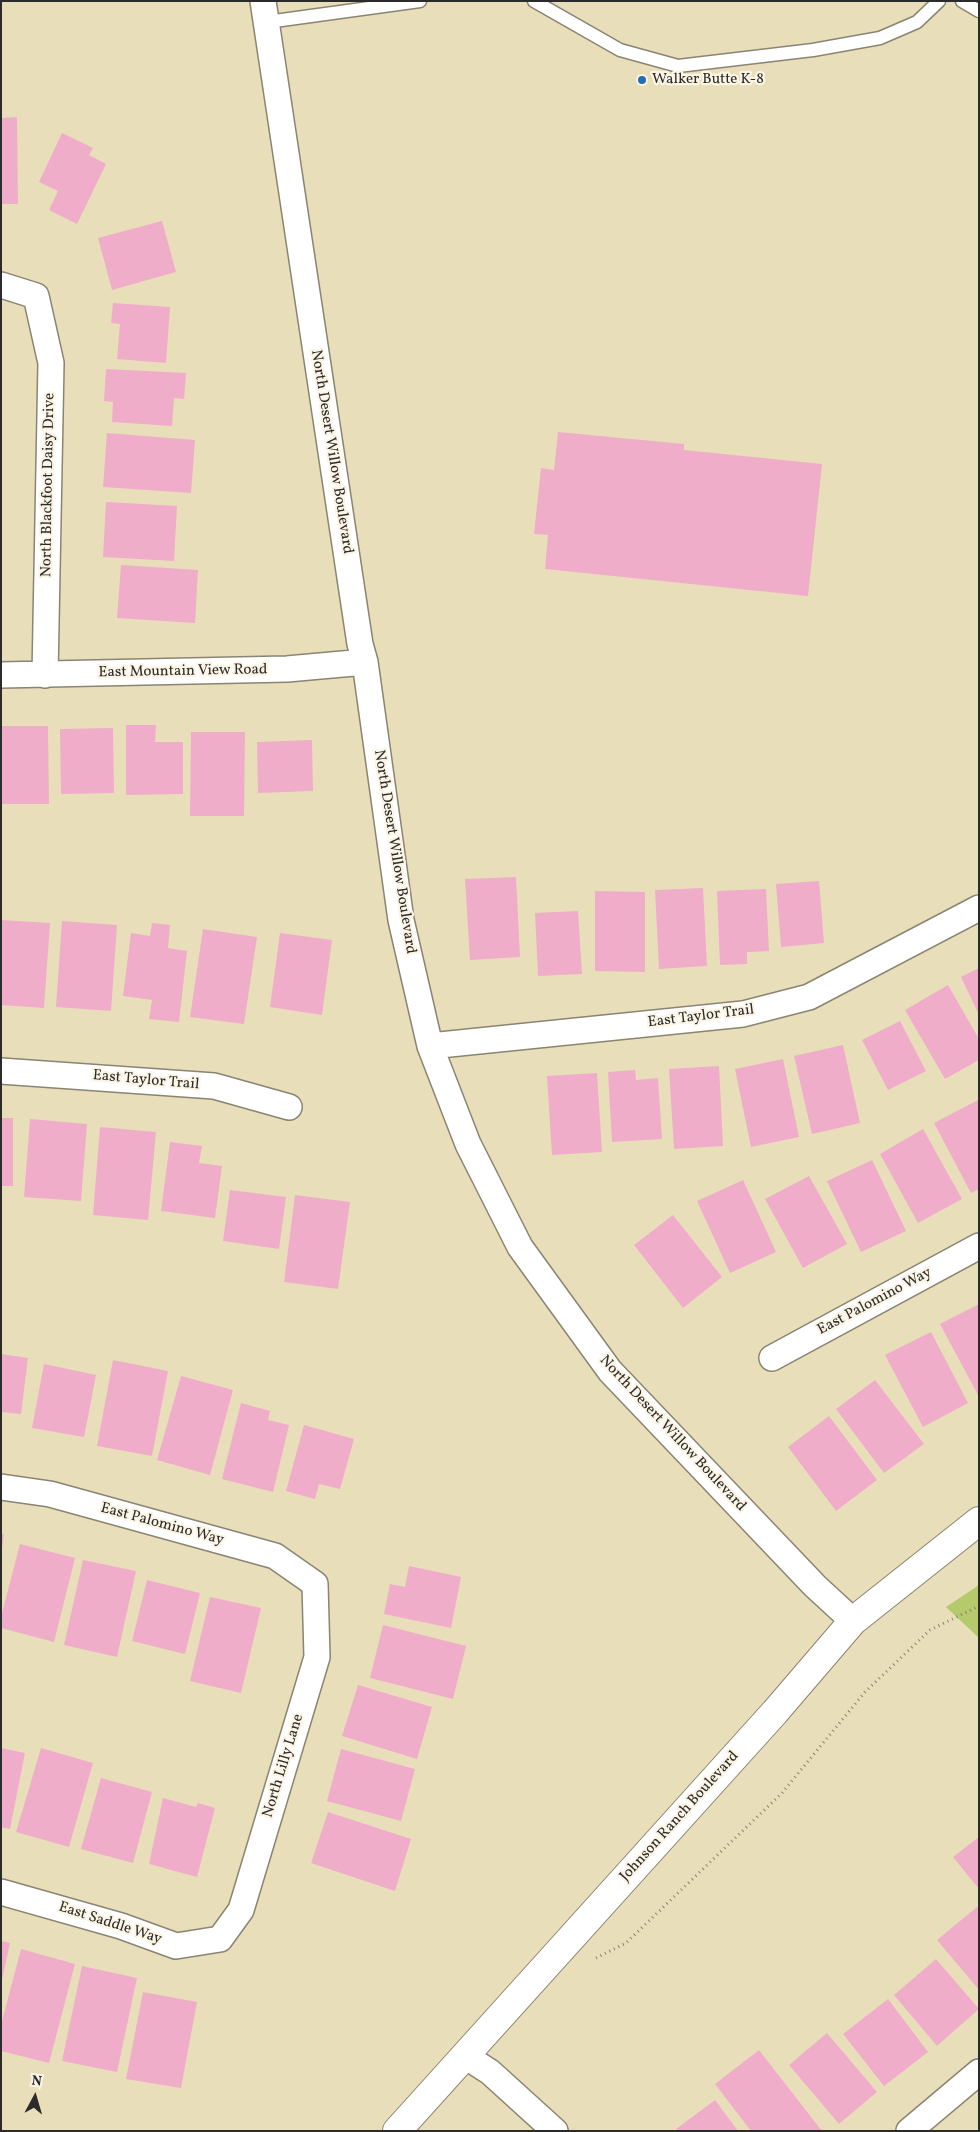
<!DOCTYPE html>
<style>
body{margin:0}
#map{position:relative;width:980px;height:2132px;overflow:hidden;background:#e9deba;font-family:Vollkorn,serif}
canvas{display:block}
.frame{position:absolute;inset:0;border:2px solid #2b2b2b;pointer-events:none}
.north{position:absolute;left:10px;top:2072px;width:50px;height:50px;-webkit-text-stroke:4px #fcf5e5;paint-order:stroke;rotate:6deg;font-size:14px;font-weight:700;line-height:20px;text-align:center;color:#2b2b2b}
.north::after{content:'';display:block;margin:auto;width:18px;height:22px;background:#2b2b2b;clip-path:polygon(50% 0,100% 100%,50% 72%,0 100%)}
</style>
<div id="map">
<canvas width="980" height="2132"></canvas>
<div class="frame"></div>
<div class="north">N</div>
</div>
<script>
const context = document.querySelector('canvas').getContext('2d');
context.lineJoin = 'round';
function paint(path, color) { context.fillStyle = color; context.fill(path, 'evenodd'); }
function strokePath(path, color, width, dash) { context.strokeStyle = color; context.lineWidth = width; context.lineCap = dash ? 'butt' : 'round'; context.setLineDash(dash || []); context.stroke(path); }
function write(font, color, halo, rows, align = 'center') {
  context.font = font + ' Vollkorn,serif'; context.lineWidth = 4.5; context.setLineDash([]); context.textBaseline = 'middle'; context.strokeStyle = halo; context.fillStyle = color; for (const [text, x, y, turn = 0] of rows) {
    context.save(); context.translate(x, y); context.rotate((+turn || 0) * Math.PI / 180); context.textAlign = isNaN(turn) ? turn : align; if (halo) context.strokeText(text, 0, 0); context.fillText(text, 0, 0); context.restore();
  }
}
const green = new Path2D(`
 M979,1585V1638L946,1607Z`);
const building = new Path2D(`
 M17,117L18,204H1V118Z
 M62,133L93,148L89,155L106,164L77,224L49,210L58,191L39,182Z
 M162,221L176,272L112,290L98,238Z
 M113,303L170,307L166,363L117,359L120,324L111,323Z
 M106,369L186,373L184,399L174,398L172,426L112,422L113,402L104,401Z
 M558,432L684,444V450L822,464L808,596L545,569L548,535L534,534L541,468L554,470Z
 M107,433L195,440L191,493L103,487Z
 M106,502L177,506L174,561L103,557Z
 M121,565L198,570L195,623L117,618Z
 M126,725H156L155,742H183V794L126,795Z
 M1,726H48L49,804H1Z
 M113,728L114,793L61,794L60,729Z
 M191,732H245L244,816H190Z
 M312,740L313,791L258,793L257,742Z
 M516,877L520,957L470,960L465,879Z
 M819,881L824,943L781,947L776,884Z
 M703,888L707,966L659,969L655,890Z
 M766,889L769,951L747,952V964L720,965L717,891Z
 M595,891L645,892V972L595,971Z
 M578,911L582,974L538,976L535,913Z
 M1,920L50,923L44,1008L1,1005Z
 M62,921L117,925L111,1011L56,1007Z
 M152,923L170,925L168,948L187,951L179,1022L149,1019L152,1000L123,996L131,933L150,936Z
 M203,929L257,937L244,1024L190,1017Z
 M280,933L332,940L322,1015L270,1007Z
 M979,968V1015L961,977Z
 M948,985L979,1039V1060L945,1079L905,1010Z
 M900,1021L926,1071L888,1090L862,1040Z
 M843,1045L860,1123L812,1134L794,1056Z
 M783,1059L799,1137L751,1147L735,1069Z
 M719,1066L723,1146L674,1149L669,1069Z
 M635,1070L636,1080L658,1078L662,1139L612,1142L608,1072Z
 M597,1073L602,1152L552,1155L547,1076Z
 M978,1100L979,1189L971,1193L934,1123Z
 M1,1118H13V1186H1Z
 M30,1119L87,1124L81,1201L24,1197Z
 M100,1127L156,1132L148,1220L93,1215Z
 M923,1129L962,1199L918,1223L880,1154Z
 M170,1142L202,1146L199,1163L222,1166L215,1218L161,1211Z
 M872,1160L906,1231L861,1252L827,1181Z
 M809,1176L847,1244L803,1268L765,1199Z
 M743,1180L776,1252L730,1273L697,1201Z
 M230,1190L286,1197L279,1249L223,1241Z
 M295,1195L350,1202L338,1289L284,1282Z
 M673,1215L722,1277L683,1308L634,1245Z
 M979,1304V1397L940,1324Z
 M931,1332L968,1403L923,1427L885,1355Z
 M1,1354L28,1358L21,1414L1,1412Z
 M113,1360L168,1371L152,1456L97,1446Z
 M44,1364L96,1375L84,1437L32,1428Z
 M181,1376L233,1390L210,1475L157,1460Z
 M875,1380L924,1444L884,1473L836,1409Z
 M241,1403L270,1411L268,1420L289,1425L273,1492L222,1479Z
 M829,1416L877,1480L836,1511L788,1447Z
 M304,1425L354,1439L340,1489L319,1484L315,1499L286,1491Z
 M1,1534H4L2,1548H1Z
 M20,1544L75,1558L54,1642L1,1628V1617Z
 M83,1560L136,1571L117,1657L64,1645Z
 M409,1566L461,1577L451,1628L384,1614L390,1584L405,1587Z
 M147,1580L200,1593L185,1654L132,1641Z
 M210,1597L261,1608L241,1693L190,1681Z
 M383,1625L466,1646L453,1699L370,1678Z
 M358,1685L432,1707L417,1759L342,1736Z
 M1,1748L25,1753L10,1829L1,1827Z
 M41,1748L93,1763L69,1847L16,1832Z
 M341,1749L415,1769L401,1821L327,1801Z
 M101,1778L152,1792L133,1863L81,1849Z
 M163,1798L196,1807L198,1803L215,1808L197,1877L149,1864Z
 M328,1812L411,1839L395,1891L311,1863Z
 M979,1837V1889L953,1857Z
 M977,1907L979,1909V1990L937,1940Z
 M1,1941L10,1943L2,1980H1Z
 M21,1949L75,1964L49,2063L1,2051V2025Z
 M936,1959L979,2009L937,2046L894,1995Z
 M82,1966L137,1978L117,2072L62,2061Z
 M143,1992L197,2002L181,2088L126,2079Z
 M888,1999L928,2052L884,2086L843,2034Z
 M827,2033L877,2092L839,2124L789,2065Z
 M759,2050L822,2131H751L715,2084Z
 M715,2100L738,2131H677L676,2129Z`);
const path = new Path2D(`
 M596,1958L626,1943L782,1793L865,1692L930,1630L979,1606`);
const lane = new Path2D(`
 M534,1L620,50L678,66L813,50L880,38L917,22L939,1
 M962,1L979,11
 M267,22L420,1`);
const street = new Path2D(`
 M263,1L360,644L365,662L401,920L430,1046L468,1144L520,1247L610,1371L815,1586L853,1621
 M1,285L36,296L51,363L45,675
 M1,675L287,669L365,662
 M430,1046L743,1014L809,997L979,908
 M1,1071L214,1086L289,1107
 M772,1358L979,1246
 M1,1487L50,1494L275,1556L315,1584L317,1657L241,1910L220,1939L176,1946L121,1926L1,1892
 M465,2056L490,2072L555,2131
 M909,2131L979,2072`);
const secondary = new Path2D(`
 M397,2131L775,1712L853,1621L979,1521`);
const markers = [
 [642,80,5,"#1f6fb2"]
];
const poiNames = [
 ["Walker Butte K-8",652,80]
];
const streetNames = [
 ["North Desert Willow Boulevard",331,452,81],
 ["North Blackfoot Daisy Drive",49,485,-89],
 ["East Mountain View Road",183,672,-1],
 ["North Desert Willow Boulevard",394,852,81],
 ["East Taylor Trail",701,1017,-7],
 ["East Taylor Trail",146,1081,5],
 ["East Palomino Way",875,1302,-28],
 ["North Desert Willow Boulevard",672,1434,47],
 ["East Palomino Way",162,1525,15],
 ["North Lilly Lane",284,1766,-73],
 ["Johnson Ranch Boulevard",680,1817,-48],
 ["East Saddle Way",110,1924,18]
];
paint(green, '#b5c96d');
paint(building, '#efadca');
strokePath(lane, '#8a8472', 15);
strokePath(street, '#8a8472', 28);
strokePath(secondary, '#8a8472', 30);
strokePath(path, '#8a8472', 3, [1, 4]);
strokePath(lane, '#fff', 12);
strokePath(street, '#fff', 25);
strokePath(secondary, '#fff', 28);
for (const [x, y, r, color] of markers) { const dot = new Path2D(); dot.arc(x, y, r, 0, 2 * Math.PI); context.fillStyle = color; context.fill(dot); strokePath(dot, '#fcf5e5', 2); }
write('15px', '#2b2b2b', '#fcf5e5', poiNames, 'left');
write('15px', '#2b2b2b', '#fcf5e5', streetNames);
</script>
